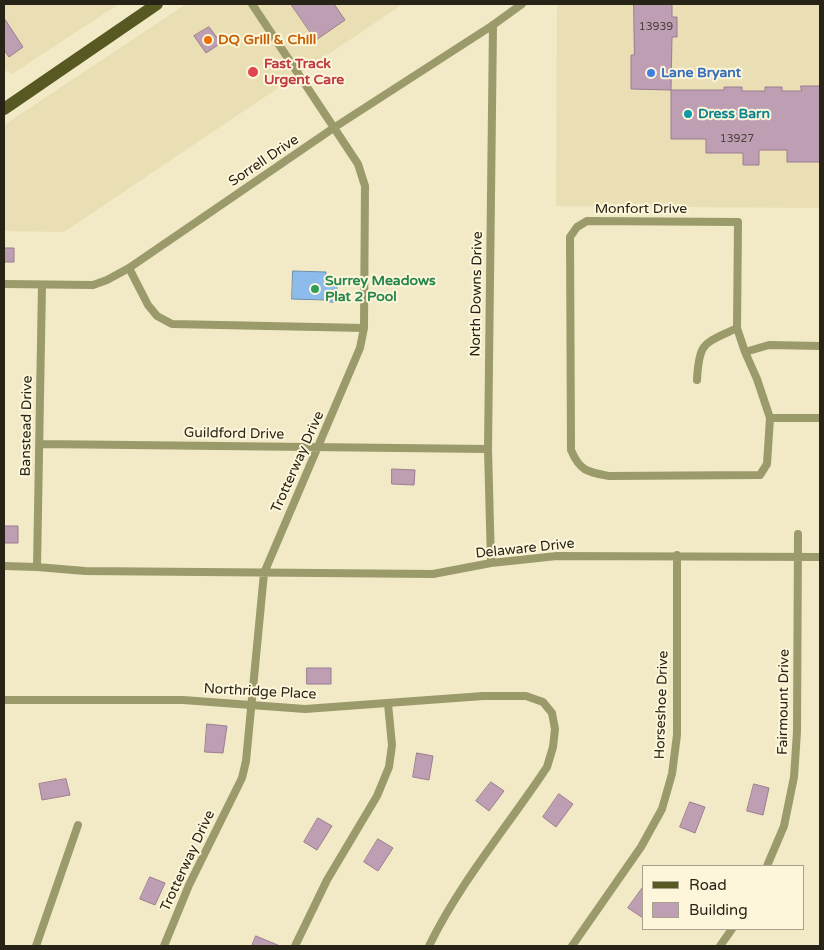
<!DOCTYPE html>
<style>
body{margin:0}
#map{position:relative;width:824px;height:950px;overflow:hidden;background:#f2e9c6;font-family:"Varela Round",sans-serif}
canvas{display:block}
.frame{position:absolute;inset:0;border:5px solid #272316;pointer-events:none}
.legend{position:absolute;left:642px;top:865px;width:162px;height:65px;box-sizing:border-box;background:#fdf6da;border:1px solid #a7a28c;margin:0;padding:6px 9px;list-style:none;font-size:15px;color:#272316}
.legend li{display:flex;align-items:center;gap:10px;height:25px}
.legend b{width:25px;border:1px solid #a7a28c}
</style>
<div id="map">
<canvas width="824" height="950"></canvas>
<div class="frame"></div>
<ul class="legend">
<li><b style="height:6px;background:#585822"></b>Road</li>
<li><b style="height:14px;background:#be9eb2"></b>Building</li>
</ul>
</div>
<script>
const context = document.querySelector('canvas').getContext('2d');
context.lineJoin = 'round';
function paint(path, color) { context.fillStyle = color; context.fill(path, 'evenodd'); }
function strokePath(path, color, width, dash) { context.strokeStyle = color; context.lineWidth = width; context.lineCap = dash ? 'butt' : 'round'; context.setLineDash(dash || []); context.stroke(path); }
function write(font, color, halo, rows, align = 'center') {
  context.font = font + ' "Varela Round",sans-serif'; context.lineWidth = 4; context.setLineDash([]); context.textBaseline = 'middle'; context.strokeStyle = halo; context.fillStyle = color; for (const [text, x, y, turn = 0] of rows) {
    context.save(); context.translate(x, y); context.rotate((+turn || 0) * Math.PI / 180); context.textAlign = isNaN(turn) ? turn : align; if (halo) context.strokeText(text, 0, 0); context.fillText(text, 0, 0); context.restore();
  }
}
const built = new Path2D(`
 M4,4H119L12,74L4,70Z
 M186,4H403L64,232L4,231V125Z
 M557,4H820V208L556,206Z`);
const water = new Path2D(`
 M293,271L326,272L325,279H337V302H327L326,300L292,299Z`);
const building = new Path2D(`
 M291,4H334L345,20L316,40Z
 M634,4H672V17H677V37H672L671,90L631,89V55H634Z
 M4,18L23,47L9,57L4,50Z
 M209,27L221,43L206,53L194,36Z
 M801,86H820V162H787V150H759V165H743V153H706V139H671V90H724V87H742V91H765V87H782V91H801Z
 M4,248H14V262H4Z
 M392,469L415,470L414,485L392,484Z
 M4,526H18V543H4Z
 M307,668H331V684H307Z
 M207,724L227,726L223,753L205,752Z
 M417,753L433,756L429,780L413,777Z
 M66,779L70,795L42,800L39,784Z
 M491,782L504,791L489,811L476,801Z
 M754,784L769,788L763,815L747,811Z
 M559,794L573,804L556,827L543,817Z
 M690,802L705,807L695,833L680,827Z
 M318,818L332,826L317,850L304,842Z
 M378,839L393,848L378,871L364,862Z
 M150,877L165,883L155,905L140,899Z
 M643,887V918L628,908Z
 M256,936L280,946H252Z`);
const minor = new Path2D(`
 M129,268L148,305L157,316L172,324L364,328
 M4,284L93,285L107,280L129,268L335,127L493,25L522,4
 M737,328L745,352L769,345L820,346
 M697,380C699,341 704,344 737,328L738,222L587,221L577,227L570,237L571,450C580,471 587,472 609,476L760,475L767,464L770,418L757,379L745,352
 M770,418H820
 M40,444L488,449
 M491,563L488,449L493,25
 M4,566L37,567L85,571L433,574L491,563L557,556L820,557
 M37,567L42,285
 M4,700H183L305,709L483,696H526L543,702L552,713L555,729L553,747L547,767C508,826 460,882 429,946
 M767,866L784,826L794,777L797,732L798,534
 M36,946L78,825
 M164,946L189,885L242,778L246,761L264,573L360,348L364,328L365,186L358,164L252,4
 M295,946L327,880L377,796L389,767L392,745L388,704
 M572,946L641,847L662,809L672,774L677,735V555
 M720,946L732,929`);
const primary = new Path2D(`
 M4,109L157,4`);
const markers = [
 [208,40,5,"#e8710a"],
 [253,72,6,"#e0444e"],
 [651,73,5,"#3f7fe0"],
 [688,114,5,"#0f9aa8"],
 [315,289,5,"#2e9e5b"]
];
const numberNames = [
 ["13939",656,27],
 ["13927",737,139]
];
const foodNames = [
 ["DQ Grill & Chill",218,40]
];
const healthNames = [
 ["Fast Track",264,64],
 ["Urgent Care",264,80]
];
const shopNames = [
 ["Lane Bryant",661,73]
];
const cultureNames = [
 ["Dress Barn",698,114]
];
const streetNames = [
 ["Sorrell Drive",264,161,-34],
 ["Monfort Drive",641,209],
 ["North Downs Drive",477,294,-89],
 ["Banstead Drive",27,426,-89],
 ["Guildford Drive",234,434,1],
 ["Trotterway Drive",298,462,-66],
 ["Delaware Drive",525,549,-6],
 ["Northridge Place",260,692,3],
 ["Fairmount Drive",784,702,-89],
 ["Horseshoe Drive",662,705,-88],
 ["Trotterway Drive",188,861,-65]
];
const leisureNames = [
 ["Surrey Meadows",325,281],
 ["Plat 2 Pool",325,297]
];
paint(built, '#eadfb4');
paint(water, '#8dbcec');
strokePath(water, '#6e8eac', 1);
paint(building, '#be9eb2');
strokePath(building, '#9b7d90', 1);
strokePath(minor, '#9a9a6b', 8);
strokePath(primary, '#585822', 12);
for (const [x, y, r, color] of markers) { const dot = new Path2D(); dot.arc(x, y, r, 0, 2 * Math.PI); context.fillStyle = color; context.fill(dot); strokePath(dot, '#fdf6da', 2); }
write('11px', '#4d423d', null, numberNames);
write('bold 14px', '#c56008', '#fdf6da', foodNames, 'left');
write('bold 14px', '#be3a42', '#fdf6da', healthNames, 'left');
write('bold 14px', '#366cbe', '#fdf6da', shopNames, 'left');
write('bold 14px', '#0d838f', '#fdf6da', cultureNames, 'left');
write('14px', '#272316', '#fdf6da', streetNames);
write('bold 14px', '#27864d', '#fdf6da', leisureNames, 'left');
</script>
